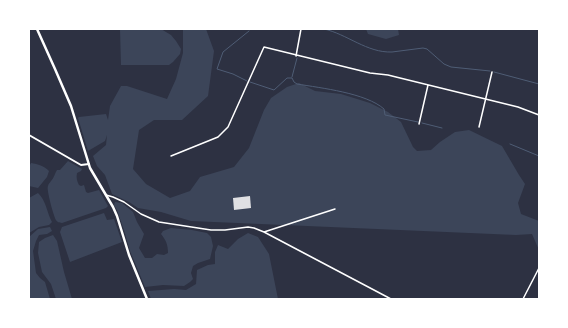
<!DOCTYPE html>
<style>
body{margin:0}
#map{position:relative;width:568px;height:328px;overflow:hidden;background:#2d3142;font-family:Karla,sans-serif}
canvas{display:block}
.frame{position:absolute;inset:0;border:30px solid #fff;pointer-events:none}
</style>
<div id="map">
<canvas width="568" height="328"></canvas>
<div class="frame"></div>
</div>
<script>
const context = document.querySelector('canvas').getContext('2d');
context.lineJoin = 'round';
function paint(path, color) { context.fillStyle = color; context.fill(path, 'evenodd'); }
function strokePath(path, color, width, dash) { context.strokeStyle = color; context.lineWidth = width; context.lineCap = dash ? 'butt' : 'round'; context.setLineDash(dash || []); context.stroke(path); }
const green = new Path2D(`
 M120,29H161L171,35L176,41L181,49L180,54L173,62L169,65H121Z
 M183,29H206L214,51L208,96L182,120H154L139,130L133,169L146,184L170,198L190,191L200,177L234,167L249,148L264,110L271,98L287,87L299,83L315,91L341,94L370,103L388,112L401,122L413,147L417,151L431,150L440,142L455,132L469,130L502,146L519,175L525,184L518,203L521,214L539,221V250L532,234L516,235L191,221L161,212L138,208L129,202L112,194L105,175L97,166L93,156L106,145L107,135L105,141L88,151L78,118L79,117L106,114L108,120L110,106L121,86H127L167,99L176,79L183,53Z
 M366,29H398L399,35L386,39L368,34Z
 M68,161L82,169L81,171L77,173C76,178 77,181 79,185L81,186L84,185L86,192L88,193L99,190L108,206L106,208L62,223C59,222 58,223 56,220C54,217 46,189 48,186C48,184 50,183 51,181C54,178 55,173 57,170H60Z
 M31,163C38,164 44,166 49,171L47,177L38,188L29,186V167Z
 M38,193C46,200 47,213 52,222L49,225L39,227L29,233V198Z
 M115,202L122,203L133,212L137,222L144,234L139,248L145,258H152L157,254L164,255L168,253C168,245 166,240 161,234L163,231L171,228L192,230L207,233L211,237L213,246L210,259L198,263L193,266L191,273L193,279L190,282L184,286L163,285L145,287L130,251L124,230L117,210L114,205Z
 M104,213L107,220L114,219L122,242L70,262L60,232L62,227Z
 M50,227L52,231L47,234L39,235L36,241L33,251L36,273L40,278L45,282L50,299H29V237L38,229Z
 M248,233L258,237L269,254L278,299H151L148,291L174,289L186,290L196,284L197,270L208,265L215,264V252L218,245L228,249L238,239Z
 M53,235L57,241L64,272L72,299H56L51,284L42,272L38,253L39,242L45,238Z`);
const stream = new Path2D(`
 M324,29C347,34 367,53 392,52L423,48L427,49L444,64L451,67L490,71
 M494,72L539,84
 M292,77L297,58
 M247,81L233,74L217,69L223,52L249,31
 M250,82L274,90L287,78H292L294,82L297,84C321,88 366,93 384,109L385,115L418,122
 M422,123L442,128
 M510,144L539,156`);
const building = new Path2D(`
 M250,196L251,208L234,210L233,198Z`);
const minor = new Path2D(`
 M296,56L301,29
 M419,124L428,85
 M479,127L492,72
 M171,156L218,137L228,127L264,47L370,73L388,75L396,77L518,107L539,115
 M106,195L113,197L124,202L141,214L159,222L211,230H225L248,227L254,228L264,232L391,299
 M264,232L335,209
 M523,299L539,268`);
const tertiary = new Path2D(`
 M29,135L81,165L89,164`);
const primary = new Path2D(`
 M37,29L55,69L71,106L90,168L113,207L117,216L129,255L147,299`);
paint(green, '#3c4559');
strokePath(stream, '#4f5d75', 1);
paint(building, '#e0e0e3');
strokePath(minor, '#fff', 1.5);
strokePath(tertiary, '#fff', 2);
strokePath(primary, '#fff', 2.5);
</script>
